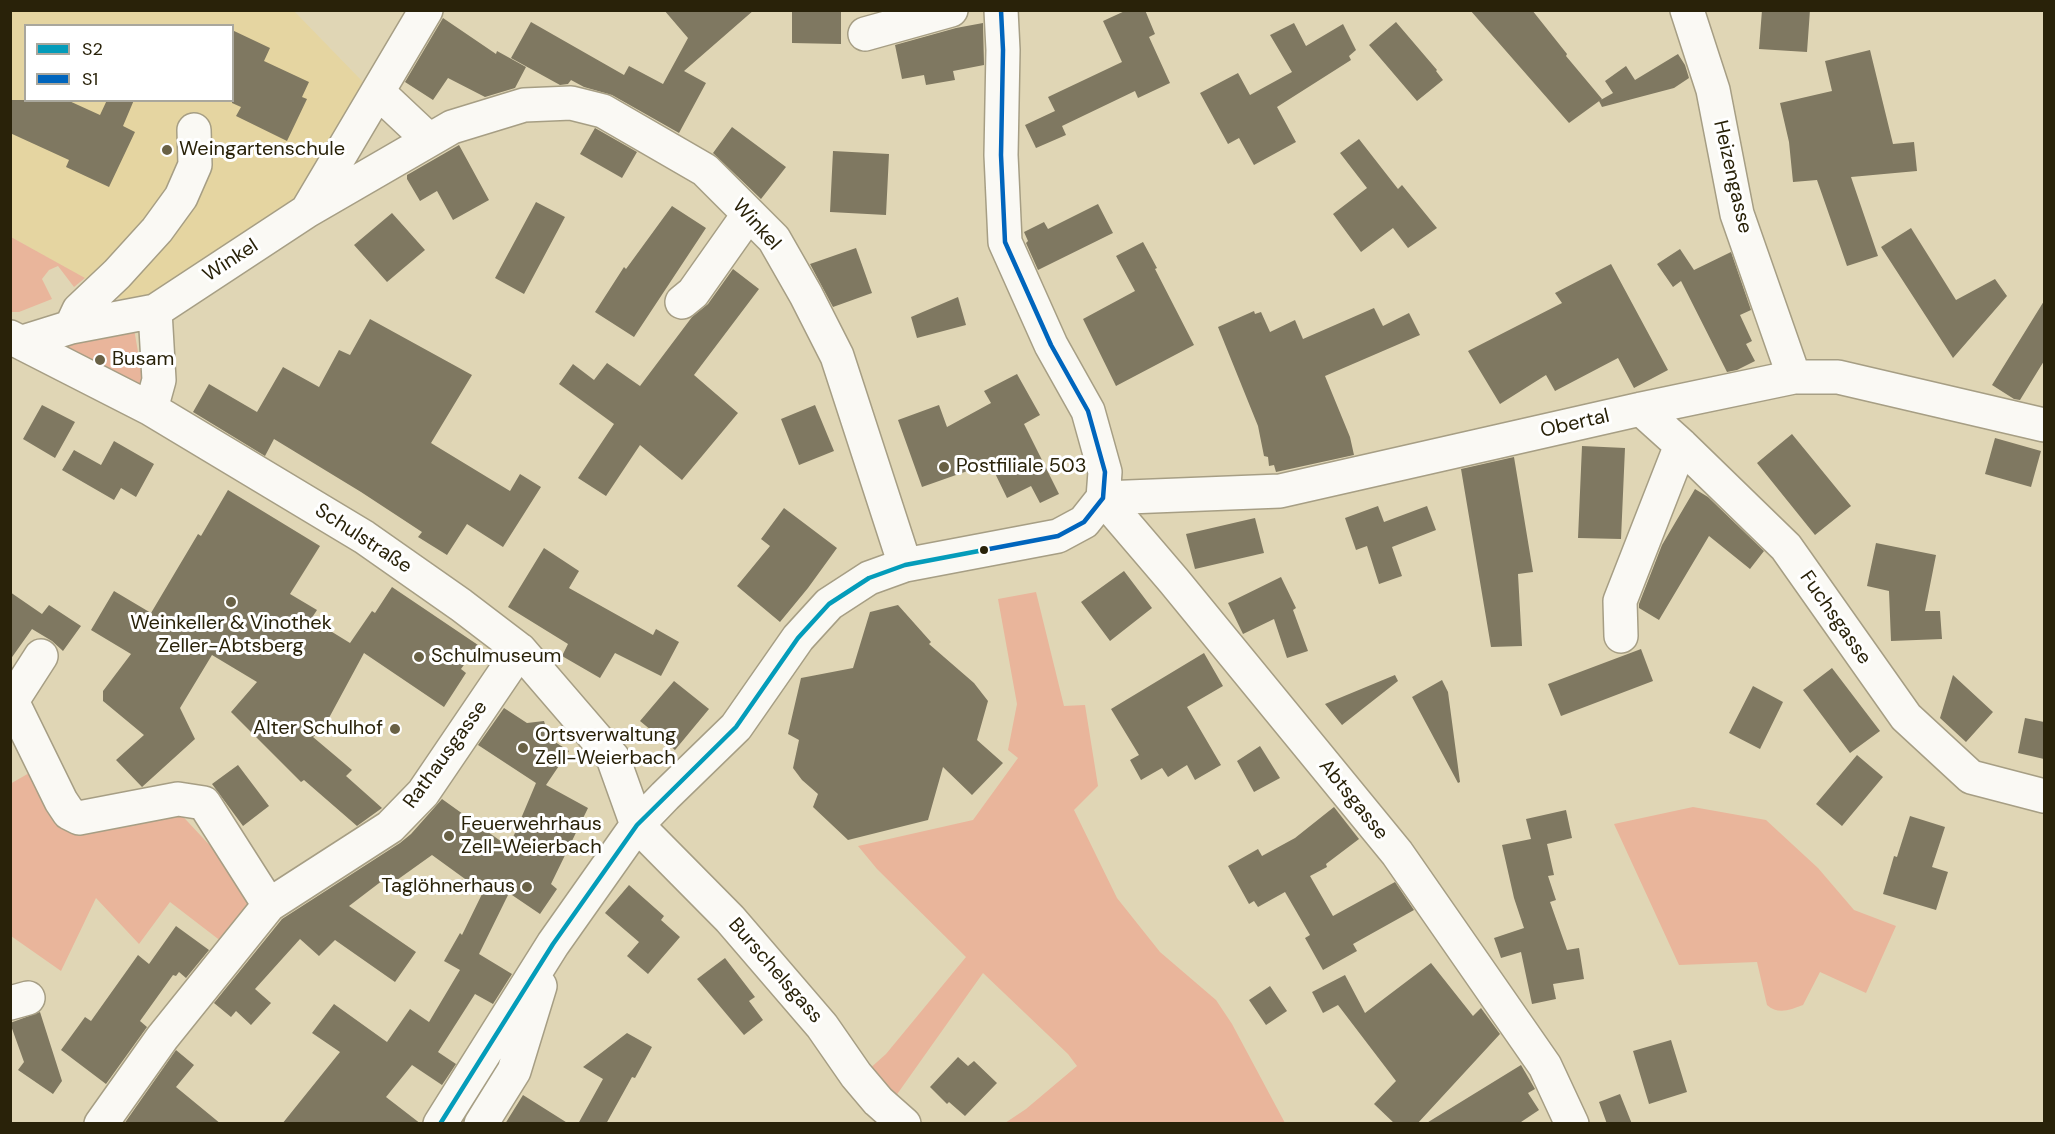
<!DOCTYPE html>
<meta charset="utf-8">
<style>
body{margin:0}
#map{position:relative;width:2055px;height:1134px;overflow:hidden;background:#e0d6b5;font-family:"DM Sans",sans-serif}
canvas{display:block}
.frame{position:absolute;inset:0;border:12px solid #292209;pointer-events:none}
.legend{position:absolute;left:24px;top:24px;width:210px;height:78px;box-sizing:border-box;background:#fff;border:2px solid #a9a79d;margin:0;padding:8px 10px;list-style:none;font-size:18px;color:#292209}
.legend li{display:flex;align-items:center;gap:12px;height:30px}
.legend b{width:30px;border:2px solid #a9a79d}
</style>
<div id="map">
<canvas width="2055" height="1134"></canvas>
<div class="frame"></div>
<ul class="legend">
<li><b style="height:8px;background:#049cba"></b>S2</li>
<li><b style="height:8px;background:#0065bd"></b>S1</li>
</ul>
</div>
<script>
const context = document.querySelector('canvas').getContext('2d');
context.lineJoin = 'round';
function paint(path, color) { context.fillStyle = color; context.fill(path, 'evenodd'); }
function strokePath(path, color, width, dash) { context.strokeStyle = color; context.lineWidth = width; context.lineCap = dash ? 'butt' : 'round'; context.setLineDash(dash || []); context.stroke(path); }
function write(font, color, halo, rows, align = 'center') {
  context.font = font + ' "DM Sans",sans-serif'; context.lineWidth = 6; context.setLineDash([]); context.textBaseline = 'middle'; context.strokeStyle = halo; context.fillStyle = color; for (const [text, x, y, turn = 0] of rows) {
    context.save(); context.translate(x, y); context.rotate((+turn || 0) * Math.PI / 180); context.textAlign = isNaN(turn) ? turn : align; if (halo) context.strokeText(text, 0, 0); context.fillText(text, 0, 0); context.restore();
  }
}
const built = new Path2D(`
 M11,11H294L363,82L293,200L148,303L123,300L11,237ZM26,26H232V100H26Z`);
const green = new Path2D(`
 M11,237L85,278L74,287L58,266L49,270L42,279L52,299L19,312H11Z
 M133,323L143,381L142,394L65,348L73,341Z
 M1036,592L1064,706L1085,705L1098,786L1074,810L1117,898L1160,952L1216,1000L1232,1024L1285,1123H1005L1026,1109L1077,1066L1068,1054L983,973L893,1100L867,1071L886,1054L966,957L877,869L858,846L973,820L1018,758L1008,750L1017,704L998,599Z
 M31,772L53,821L64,830L175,808L243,881L251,905L226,945L170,902L139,944L96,898L61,971L11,936L10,784Z
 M1693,807L1766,820L1818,868L1854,910L1896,926L1866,993L1820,972L1803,1005C1790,1010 1778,1015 1767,1005L1757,962L1679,965L1614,824Z`);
const building = new Path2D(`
 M664,10H754L684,71L706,83L679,133L612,95L584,87L571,80L568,84L560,85L511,58L531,22L624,75L629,66L663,84L688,38Z
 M792,10H841V44L792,43Z
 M1127,10H1145L1155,34L1149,37L1170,83L1138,98L1135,91L1062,126L1066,135L1036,148L1025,125L1055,111L1048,97L1122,62L1103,21Z
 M1470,10H1532L1567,54L1566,56L1602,99L1569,123Z
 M1762,10H1810L1807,52L1759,49Z
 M443,18L496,54L497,51L526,67L515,88L485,97L448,78L433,100L405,82Z
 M1396,22L1437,70L1436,71L1443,80L1417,101L1369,45Z
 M983,23L984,65L953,71L955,80L926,85L924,75L902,79L895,45L956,28Z
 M1294,23L1306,46L1343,24L1356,50L1349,56L1351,60L1277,107L1296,142L1254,165L1239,138L1228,144L1200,93L1238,73L1250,95L1292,72L1270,35Z
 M232,30L270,48L264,61L309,82L302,97L307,99L287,141L236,116L241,107L232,103Z
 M1870,50L1893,144L1914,142L1917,171L1851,177L1878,256L1847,266L1817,180L1793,182L1789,142L1780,103L1832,91L1825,61Z
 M1678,54L1685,65L1689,78L1674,88L1602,107L1599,101L1613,93L1605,81L1626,66L1635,80Z
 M10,100H67L100,115L107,100H134L123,126L135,132L109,187L66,167L69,160L10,133Z
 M732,127L786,167L761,199L713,153Z
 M595,128L637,152L622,178L580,154Z
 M1359,139L1398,189L1402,185L1437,228L1408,248L1393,228L1361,252L1333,214L1367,188L1340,153Z
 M459,145L489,200L453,220L437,191L420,201L407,179V175Z
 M833,151L889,154L886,215L830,212Z
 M536,202L565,217L524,294L495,278Z
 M1098,204L1113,233L1038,270L1026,243L1028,241L1024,232L1044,222L1048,229Z
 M672,206L706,228L634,337L595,312L624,267L626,269Z
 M392,213L425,250L387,282L354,245Z
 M1911,228L1956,300L1995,279L2007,296L1953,358L1881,247Z
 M1143,242L1157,268L1155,269L1194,345L1116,386L1083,319L1135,291L1116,256Z
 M856,248L872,293L833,307L810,264Z
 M1680,249L1694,270L1731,252L1751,310L1740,315L1752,341L1746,344L1755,361L1737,370L1727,372L1681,281L1673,287L1657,264Z
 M1611,264L1668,370L1634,388L1618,358L1555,391L1546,375L1500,404L1468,351L1562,303L1555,293Z
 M733,269L759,289L694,375L738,413L682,480L640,445L606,496L578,478L614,424L559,384L573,364L594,380L607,363L640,386L692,317L708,304Z
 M958,297L966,325L917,338L911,317Z
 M2044,301V361L2020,400L2014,399L1992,385Z
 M1374,308L1383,326L1409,313L1420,335L1325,376L1350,437L1354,455L1276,472L1274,465L1269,466L1268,457L1264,456L1258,426L1218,327L1254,311L1255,314L1261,312L1270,332L1295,320L1303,339Z
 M370,319L472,375L431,443L510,491L520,474L541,487L503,547L467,524L447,555L418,537L422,532L361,492L274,439L265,456L193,412L209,384L257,412L283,367L319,387L339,350L350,355Z
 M1017,374L1040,415L1024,424L1059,494L1040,503L1031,486L1007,498L990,463L922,487L898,420L939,405L947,427L991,403L984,391Z
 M42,405L75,422L55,458L23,439Z
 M815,405L834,451L799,465L781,419Z
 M1792,434L1851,506L1815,535L1757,463Z
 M1995,438L2041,451L2031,487L1985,474Z
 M114,441L154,464L136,497L121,488L114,500L62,470L74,450L101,465Z
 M1582,446L1625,448L1621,539L1578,538Z
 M1514,457L1533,572L1518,574L1522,646L1491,647L1461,469Z
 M1695,489L1708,497L1764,551L1750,569L1709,536L1659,620L1639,608V604L1662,545Z
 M228,490L320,546L290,594L317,610L311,619L350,643L372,611L375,613L392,587L478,645L461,669L466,673L444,707L364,653L323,729L313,737L352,770L346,776L382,808L357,826L304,780L301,782L231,712L257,682L212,655L180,708L195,739L142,787L116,760L144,735L103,701V691L131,654L91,630L114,591L151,613L198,534L201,536Z
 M1378,506L1384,522L1427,506L1436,530L1392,547L1402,576L1379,584L1367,546L1356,550L1345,518Z
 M784,508L837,548L808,588L780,622L737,586L770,546L761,539Z
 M1255,518L1264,553L1195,569L1186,534Z
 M1876,543L1936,555L1925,611H1940L1942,639L1891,641L1889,591L1867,586Z
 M544,548L579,571L569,588L653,635L656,629L679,642L661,676L615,653L600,678L562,656L568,644L508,607Z
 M1124,571L1152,608L1110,641L1081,602Z
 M1281,577L1296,608L1293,610L1308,651L1287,658L1274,619L1243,634L1228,603Z
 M10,592L42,614L49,605L81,626L63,651L52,641L32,629L10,660Z
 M898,605L931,642L929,644L974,683L988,701L977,740L1003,763L972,795L943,767L928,820L848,840L813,807L818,794L802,780L793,768L799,740L788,734L801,678L853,668L870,612Z
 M1641,649L1653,681L1561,716L1548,684Z
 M1204,653L1223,686L1187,707L1221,765L1195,780L1187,765L1168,777L1162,768L1141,780L1130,760L1139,755L1111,709Z
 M1832,668L1880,731L1850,753L1803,690Z
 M1395,675L1398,681L1342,725L1325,704Z
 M1953,675L1993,712L1966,742L1940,718Z
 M1442,680L1448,692L1460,782L1458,783L1412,697Z
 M674,681L709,709L675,750L640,721Z
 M1753,686L1783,702L1760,749L1729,733Z
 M504,708L527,723L544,721L549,738L569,751L546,785L588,808L551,884L557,889L540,914L509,893L479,954L512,974L493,1004L475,994L438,1052L456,1064L442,1085L412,1065L386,1097L421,1124H282L340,1052L312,1033L334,1004L387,1042L410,1009L429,1022L460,970L444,961L460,933L462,935L483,892L432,855L397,880L391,874L349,906L416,952L395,982L335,940L319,956L300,939L255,989L271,1003L251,1025L236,1011L231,1017L214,1003L282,919L400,843L411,834L442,799L509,847L536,783L478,745Z
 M2025,718L2044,722V759L2018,753Z
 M1260,746L1280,778L1254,792L1237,761Z
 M1857,755L1883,777L1842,826L1816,804Z
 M238,765L269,806L243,826L212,784Z
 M1334,807L1359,839L1326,864L1327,867L1310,876L1333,916L1395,882L1414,910L1353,944L1357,951L1323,970L1305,938L1310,935L1285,892L1258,907L1254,901L1249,904L1228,866L1258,849L1262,856L1295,838Z
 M1566,810L1572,838L1547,844L1554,875L1548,876L1556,900L1550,902L1567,950L1579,948L1584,979L1553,984L1556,999L1532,1004L1521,952L1501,958L1494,938L1524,928L1514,898L1502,845L1531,839L1526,819Z
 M1910,816L1945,827L1932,867L1948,872L1936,910L1883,894L1894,856L1897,857Z
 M629,885L664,916L661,920L680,937L648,974L627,956L639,942L605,913Z
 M176,926L209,950L186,978L179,972L176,976L173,975L140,1021L147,1027L106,1084L61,1050L85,1017L91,1021L138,955L149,964Z
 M725,958L755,997L749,1001L763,1020L744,1035L697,979Z
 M1431,963L1473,1016L1481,1008L1500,1034L1417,1124H1395L1374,1104L1396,1081L1338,1005L1323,1013L1312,992L1345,975L1365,1013Z
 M1270,986L1287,1011L1266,1025L1249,1000Z
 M40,1012L62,1081L53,1094L18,1070L24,1062L10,1023Z
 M627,1033L652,1047L635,1078L632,1077L606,1124H578L603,1079L583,1067Z
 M1671,1040L1687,1092L1649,1104L1633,1051Z
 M176,1050L194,1065L176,1087L221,1124H124Z
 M958,1057L968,1066L974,1061L997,1083L965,1116L949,1102L947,1104L930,1087Z
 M1521,1065L1535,1089L1528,1093L1539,1110L1518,1124H1425Z
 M1620,1094L1632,1124H1607L1599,1102Z
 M523,1095L569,1124H505Z`);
const minor = new Path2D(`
 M1687,10L1713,90L1737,214L1794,377
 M865,34L951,10
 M378,92L428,139
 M307,211L452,127L524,105L571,103L603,111L705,170L774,239L806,295L837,356L905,565
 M682,302L693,293L748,215
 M71,327L79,310L117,274L157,230L181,197L195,165L194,130
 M10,337L151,409L364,537L461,605L520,650L613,758L637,825L730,919L822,1026L856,1075L878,1101L904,1124
 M23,342L71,327L155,311L307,211L426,10
 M151,409L159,380L155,311
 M1641,409L1681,445L1786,547L1906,717L1971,777L2044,796
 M1103,498L1280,491L1641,409L1794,377H1838L2044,425
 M1103,498L1174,581L1397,853L1545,1066L1572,1124
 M1621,636L1620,601L1681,445
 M41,656L12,701L61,801L69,813L79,818L178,799L204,803L269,905
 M10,1003L28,998
 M101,1124L162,1038L269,905L390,827L423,793L520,650
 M440,1124L553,944L637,825L665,796L736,727L798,638L829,604L869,578L905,565L1058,536L1084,522L1103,498L1105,472L1088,411L1051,345L1005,242L1001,155L1003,50L1001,10
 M481,1124L514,1071L540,986`);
const bus1 = new Path2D(`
 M440,1124L553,944L637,825L736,727L798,638L829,604L869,578L905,565L984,550`);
const bus2 = new Path2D(`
 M984,550L1058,536L1084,522L1103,498L1105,472L1088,411L1051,345L1005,242L1001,155L1003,50L1001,10`);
const markers = [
 [167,150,6,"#696145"],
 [100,360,6,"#696145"],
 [944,467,6,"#696145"],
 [984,550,5,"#292209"],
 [231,602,6,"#696145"],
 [419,657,6,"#696145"],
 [395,729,6,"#696145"],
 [523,748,6,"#696145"],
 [449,836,6,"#696145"],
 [527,887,6,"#696145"]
];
const poiNames = [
 ["Weingartenschule",179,150],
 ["Busam",112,360],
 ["Postfiliale 503",956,467],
 ["Weinkeller & Vinothek",231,624,"center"],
 ["Zeller-Abtsberg",231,647,"center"],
 ["Schulmuseum",431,657],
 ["Alter Schulhof",383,729,"right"],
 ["Ortsverwaltung",535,736],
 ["Zell-Weierbach",535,759],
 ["Feuerwehrhaus",461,825],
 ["Zell-Weierbach",461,848],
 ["Taglöhnerhaus",515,887,"right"]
];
const streetNames = [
 ["Heizengasse",1732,177,77],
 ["Winkel",756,225,48],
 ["Winkel",231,261,-33],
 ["Obertal",1575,424,-13],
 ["Schulstraße",363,539,33],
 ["Fuchsgasse",1835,618,55],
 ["Rathausgasse",446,755,-54],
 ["Abtsgasse",1353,800,51],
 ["Burschelsgass",775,971,49]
];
paint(built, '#e5d5a1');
paint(green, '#e9b59b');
paint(building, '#7f7861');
strokePath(minor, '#a69e84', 36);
strokePath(minor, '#faf9f4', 33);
strokePath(bus1, '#049cba', 4.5);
strokePath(bus2, '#0065bd', 4.5);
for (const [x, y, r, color] of markers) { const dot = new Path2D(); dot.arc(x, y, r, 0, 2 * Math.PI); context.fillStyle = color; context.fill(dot); strokePath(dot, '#fff', 2); }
write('20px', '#292209', '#fff', poiNames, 'left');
write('20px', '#292209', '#fff', streetNames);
</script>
